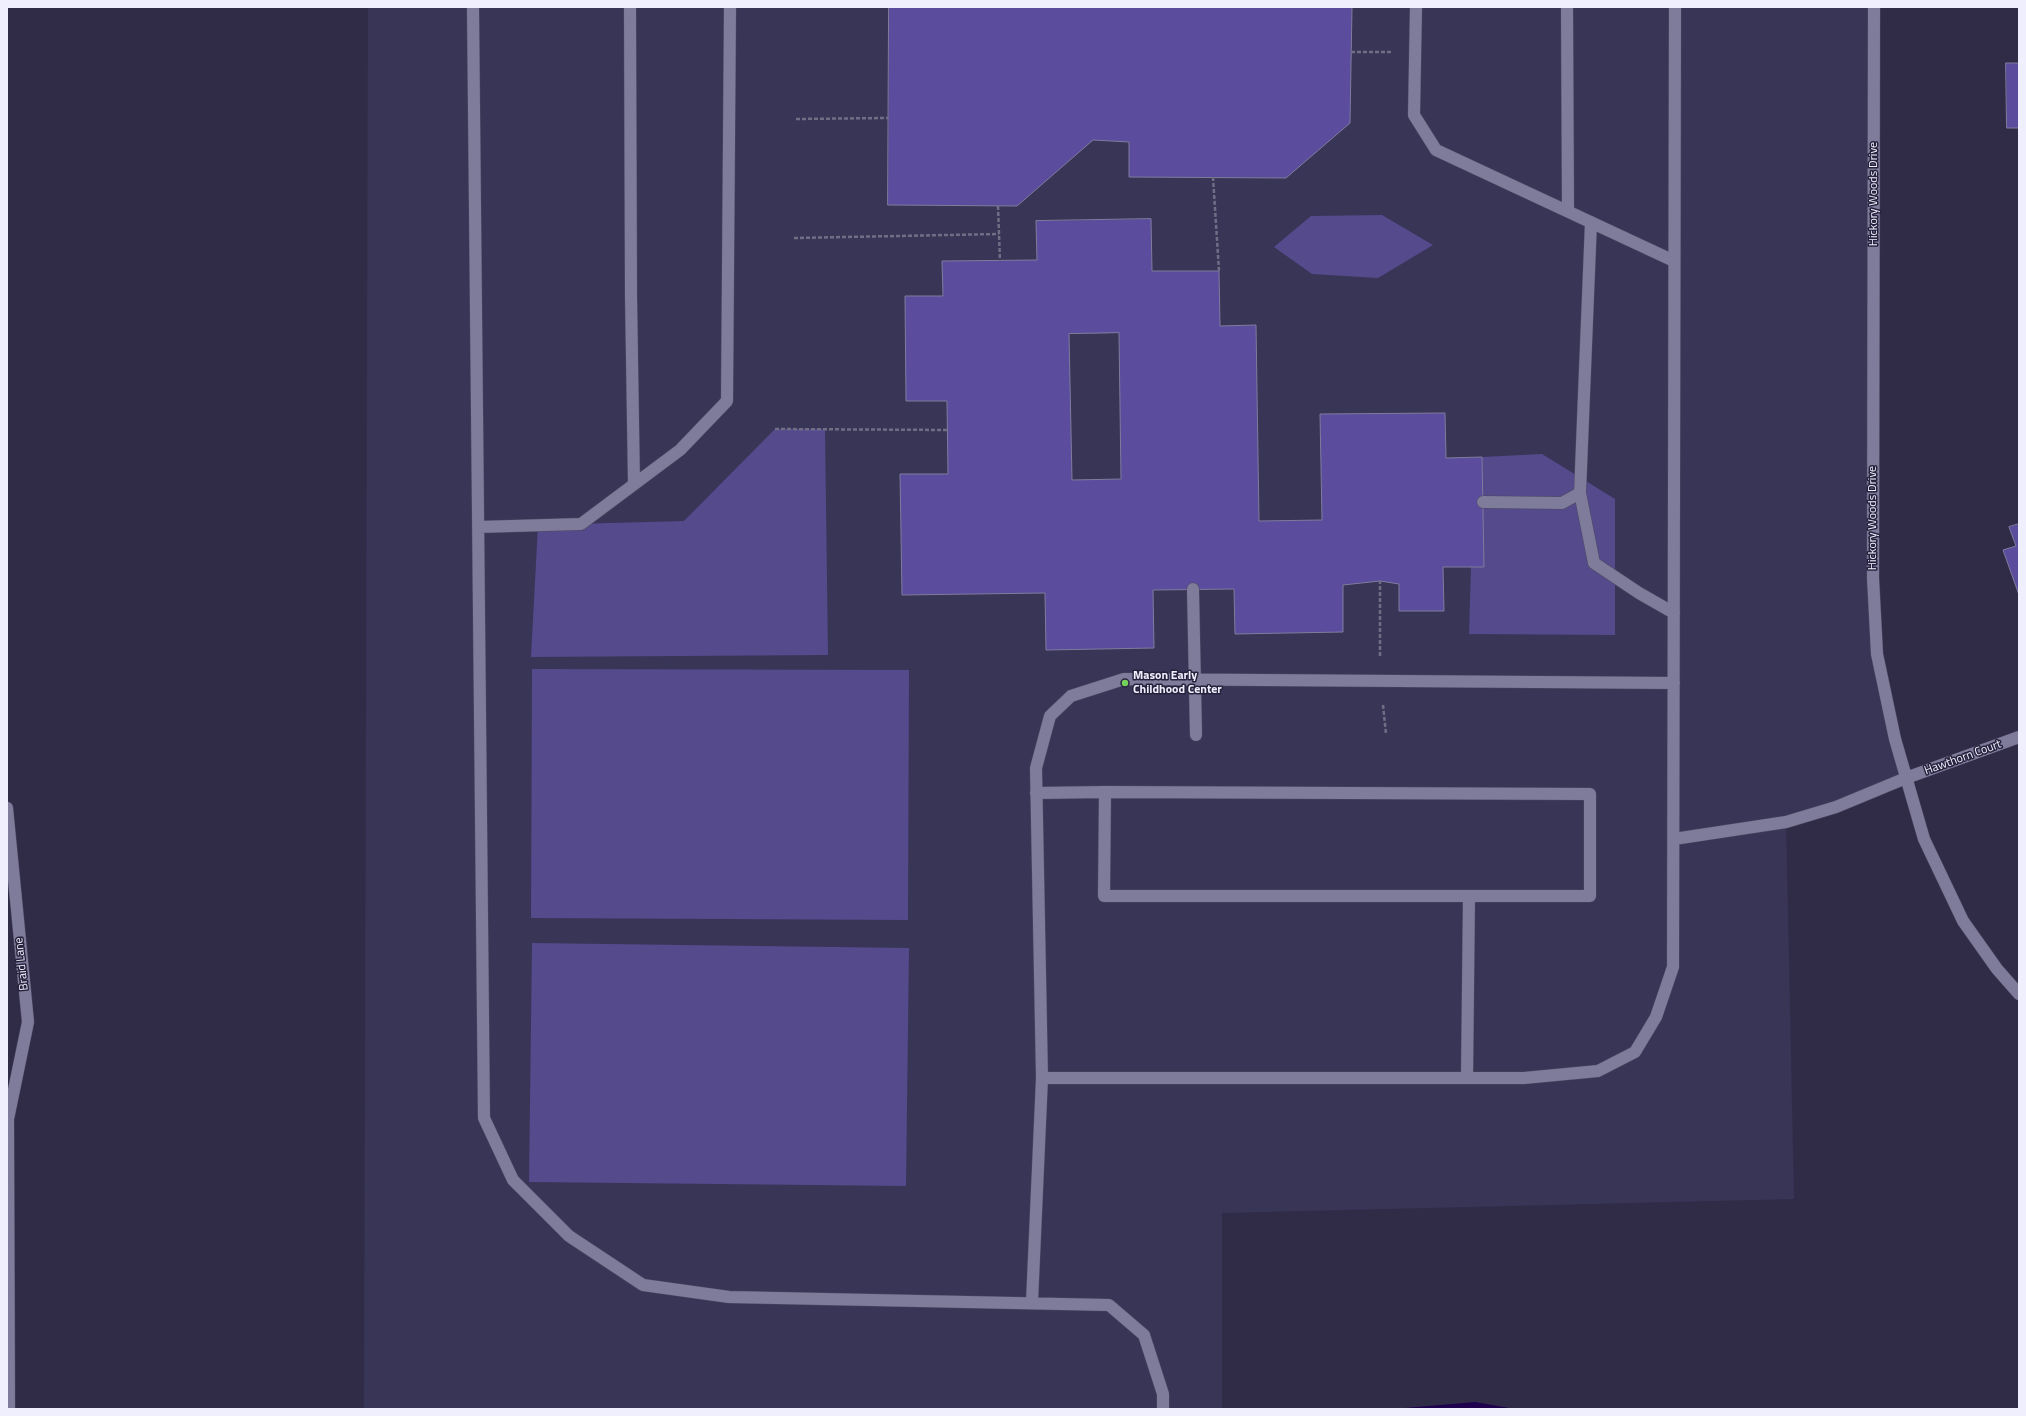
<!DOCTYPE html>
<style>
body{margin:0}
#map{position:relative;width:2026px;height:1416px;overflow:hidden;background:#302c48;font-family:"Titillium Web",sans-serif}
canvas{display:block}
.frame{position:absolute;inset:0;border:8px solid #f0effd;pointer-events:none}
</style>
<div id="map">
<canvas width="2026" height="1416"></canvas>
<div class="frame"></div>
</div>
<script>
const context = document.querySelector('canvas').getContext('2d');
context.lineJoin = 'round';
function paint(path, color) { context.fillStyle = color; context.fill(path, 'evenodd'); }
function strokePath(path, color, width, dash) { context.strokeStyle = color; context.lineWidth = width; context.lineCap = dash ? 'butt' : 'round'; context.setLineDash(dash || []); context.stroke(path); }
function write(font, color, halo, rows, align = 'center') {
  context.font = font + ' "Titillium Web",sans-serif'; context.lineWidth = 3; context.setLineDash([]); context.textBaseline = 'middle'; context.strokeStyle = halo; context.fillStyle = color; for (const [text, x, y, turn = 0] of rows) {
    context.save(); context.translate(x, y); context.rotate((+turn || 0) * Math.PI / 180); context.textAlign = isNaN(turn) ? turn : align; if (halo) context.strokeText(text, 0, 0); context.fillText(text, 0, 0); context.restore();
  }
}
const built = new Path2D(`
 M368,7H1874L1877,654L1906,778L1786,822L1794,1199L1222,1213V1409H364Z`);
const green = new Path2D(`
 M1382,215L1433,245L1378,278L1312,274L1274,247L1311,216Z
 M775,429H825L828,655L531,657L538,525L684,521Z
 M1542,454L1615,499V635L1469,634L1471,567H1483L1482,457Z
 M532,669L909,670L908,920L531,918Z
 M532,943L909,948L906,1186L529,1182Z`);
const water = new Path2D(`
 M1475,1402L1515,1409H1393Z`);
const building = new Path2D(`
 M889,7H1352L1350,123L1286,178L1129,177V142L1093,140L1017,206L888,205Z
 M2006,63H2019V128H2007Z
 M1151,219L1152,271H1219L1220,326L1256,325L1259,521L1322,520L1320,414L1445,413L1446,458L1482,457L1484,567H1443L1444,611H1399V584L1380,581L1343,585V632L1235,634L1234,589L1153,590L1154,648L1046,650L1045,593L902,595L900,474H948L947,401H906L905,296H943L942,261L1037,260L1036,221ZM1119,333L1121,479L1072,480L1069,334Z
 M2019,524V595L2003,550L2016,546L2009,527Z`);
const path = new Path2D(`
 M1351,52H1392
 M796,119L888,118
 M1213,177L1219,271
 M998,206L1000,261
 M794,238L999,234
 M775,429L948,430
 M1380,656V581
 M1383,705L1386,734`);
const minor = new Path2D(`
 M473,7L484,1118L513,1180L569,1236L643,1285L729,1297L1109,1305L1144,1335L1163,1394V1409
 M630,7L631,295L634,484
 M1416,7L1414,115L1436,150L1674,261
 M1567,7L1568,211
 M1874,7L1873,578L1877,654L1895,739L1924,839L1963,921L1997,969L2019,994
 M1591,222L1580,493L1594,563L1639,593L1674,613
 M1483,502L1562,503L1580,493
 M478,527L581,524L680,450L727,401L730,7
 M1193,589L1196,735
 M1036,793L1105,792L1590,794V896H1104L1105,792
 M7,808L28,1022L8,1119L9,1409
 M1674,839L1786,822L1836,807L1906,778L2019,737
 M1042,1078H1524L1598,1071L1635,1052L1656,1017L1673,967L1675,7
 M1467,1078L1469,896
 M1032,1302L1042,1078L1036,768L1050,716L1071,696L1124,679L1674,683`);
const markers = [
 [1125,683,4,"#75d25b"]
];
const streetNames = [
 ["Hickory Woods Drive",1874,194,-90],
 ["Hickory Woods Drive",1873,518,-90],
 ["Hawthorn Court",1963,758,-20],
 ["Braid Lane",22,964,-96]
];
const poiNames = [
 ["Mason Early",1133,676],
 ["Childhood Center",1133,690]
];
paint(built, '#393557');
paint(green, '#554a8c');
paint(water, '#1e004f');
paint(building, '#5b4c9e');
strokePath(building, '#7f7c9c', 1);
strokePath(minor, '#4c495f', 13);
strokePath(path, '#706d85', 2.5, [4, 2]);
strokePath(minor, '#7e7b9b', 12);
for (const [x, y, r, color] of markers) { const dot = new Path2D(); dot.arc(x, y, r, 0, 2 * Math.PI); context.fillStyle = color; context.fill(dot); strokePath(dot, '#26223d', 1.5); }
write('12px', '#f0effd', '#26223d', streetNames);
write('bold 12px', '#f0effd', '#26223d', poiNames, 'left');
</script>
